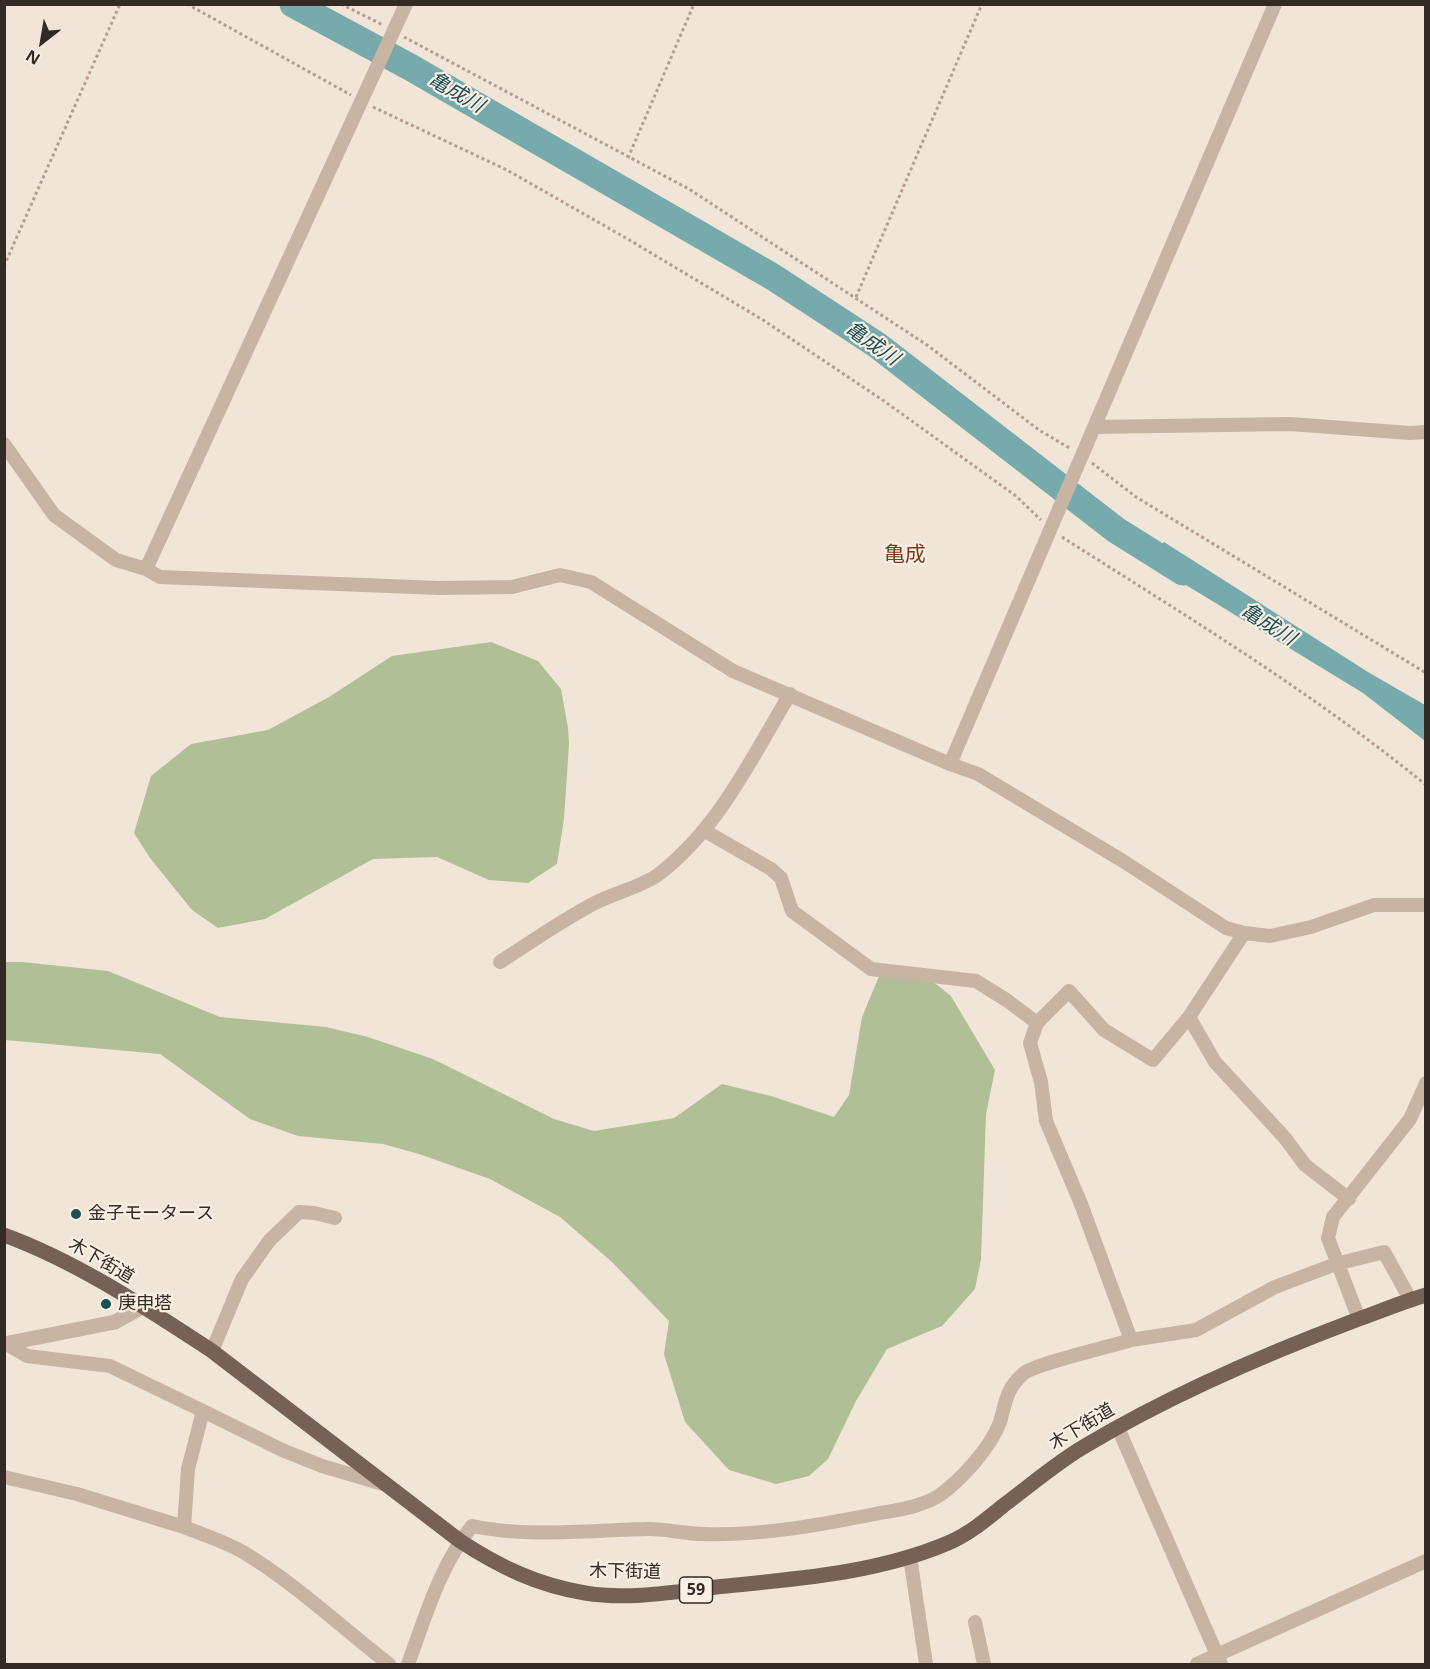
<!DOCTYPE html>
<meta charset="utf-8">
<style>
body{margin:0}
#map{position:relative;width:1430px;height:1669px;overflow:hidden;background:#f0e5d7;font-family:"Open Sans",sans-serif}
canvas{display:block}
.frame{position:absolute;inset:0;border:6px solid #332a25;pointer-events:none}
.north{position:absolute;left:12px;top:12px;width:60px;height:60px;-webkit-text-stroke:4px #f9efe3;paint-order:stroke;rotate:211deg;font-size:16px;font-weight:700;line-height:24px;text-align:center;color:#332a25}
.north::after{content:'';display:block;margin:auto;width:21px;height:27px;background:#332a25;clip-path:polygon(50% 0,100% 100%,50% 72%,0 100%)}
</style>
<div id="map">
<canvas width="1430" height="1669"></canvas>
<div class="frame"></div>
<div class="north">N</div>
</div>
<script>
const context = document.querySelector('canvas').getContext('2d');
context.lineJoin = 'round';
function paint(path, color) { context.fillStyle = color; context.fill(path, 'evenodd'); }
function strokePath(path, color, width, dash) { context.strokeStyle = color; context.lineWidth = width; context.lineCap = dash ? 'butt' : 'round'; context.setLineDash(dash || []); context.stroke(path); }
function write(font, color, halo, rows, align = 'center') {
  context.font = font + ' "Open Sans","Noto Sans JP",sans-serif'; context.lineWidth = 4.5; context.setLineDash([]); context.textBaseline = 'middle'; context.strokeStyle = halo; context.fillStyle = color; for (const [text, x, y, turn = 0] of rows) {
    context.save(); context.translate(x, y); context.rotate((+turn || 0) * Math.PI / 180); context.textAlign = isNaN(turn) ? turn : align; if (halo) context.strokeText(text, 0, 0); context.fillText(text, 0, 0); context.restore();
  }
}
const green = new Path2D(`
 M491,642L538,661L561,689L568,728L569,744L564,819L557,864L528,883L489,880L437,857L373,859L265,919L218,928L192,910L150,858L134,833L151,776L191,744L268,730L329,697L392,656Z
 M4,962H22L108,971L220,1017L326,1027L368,1037L433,1059L554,1119L594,1131L674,1118L722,1084L771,1096L834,1117L849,1095L862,1017L882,969L927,977L951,996L995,1070L986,1114L981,1259L975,1289L942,1326L887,1349L856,1401L828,1459L809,1476L776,1484L729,1470L685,1422L664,1354L669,1321L612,1262L560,1217L490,1179L419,1154L383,1144L298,1136L250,1119L160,1054L5,1040Z`);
const water = new Path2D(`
 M1164,542L1368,672L1425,705V741L1363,693L1145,560Z`);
const river = new Path2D(`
 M293,4L410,67L773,277L877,345L1116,530L1183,572`);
const path = new Path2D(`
 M187,4L351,95
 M341,4L383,25
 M404,37L689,189L927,345L1039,430L1071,449
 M373,107L507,170L626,238L763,320L884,401L1016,496L1041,520
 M628,158L694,4
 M4,266L120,4
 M856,297L982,4
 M1092,463L1136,497L1426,673
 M1062,537C1186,616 1312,692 1426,785`);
const minor = new Path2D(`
 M1095,427L1290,424L1410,433L1426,432
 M4,444L54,515L116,560L146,569L160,577L439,588L512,587L560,575L591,582L733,671L950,764L978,774L1123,861L1226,928L1244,933L1270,936L1311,927L1374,905H1426
 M146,569L406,4
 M950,764L1275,4
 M705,831L771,869L781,878L792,911L871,969L976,981L1008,1001L1037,1023
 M500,962C531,942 561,921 593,904C613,893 642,887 659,874C719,828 752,757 790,694
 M1189,1017L1215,1062L1285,1138L1305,1165L1349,1199
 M1359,1319L1328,1238L1333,1217L1410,1119L1426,1083
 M1131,1340L1196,1330L1275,1287L1336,1264L1384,1252L1410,1299
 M6,1344L27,1356L110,1366L203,1411
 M212,1351L242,1279L269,1241L299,1212L314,1213L335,1218
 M1118,1428L1221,1664
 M4,1477L77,1494L184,1527L188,1469L203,1411L282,1450L322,1466L383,1484
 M184,1527C204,1535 226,1542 243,1552C296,1584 341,1627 389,1664
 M910,1557L926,1664
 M975,1622L984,1664
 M408,1664C425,1618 440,1565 472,1526C530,1538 590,1530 649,1529C667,1529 685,1534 703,1534C761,1536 819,1525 875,1514C896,1510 922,1507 940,1495C962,1479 991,1447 1000,1422C1006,1402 1006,1389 1023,1374C1033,1364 1113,1346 1131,1340L1081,1204L1046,1121L1041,1082L1030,1043L1037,1023L1069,991L1104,1030L1153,1060L1189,1017L1244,933
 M1197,1664L1426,1561`);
const tertiary = new Path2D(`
 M4,1344L115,1322L142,1307`);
const primary = new Path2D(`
 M4,1235C78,1262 146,1308 212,1351L460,1541C500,1567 537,1585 585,1593C628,1600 674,1592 716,1587C794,1579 875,1574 948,1543C969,1534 987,1519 1004,1505C1031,1485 1056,1463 1085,1446C1170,1395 1263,1355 1356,1320C1379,1312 1402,1302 1426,1295`);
const markers = [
 [76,1214,6,"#1b5054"],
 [106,1304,6,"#1b5054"]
];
const shields = [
 [696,1590,33]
];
const shieldNames = [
 ["59",696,1590]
];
const poiNames = [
 ["金子モータース",88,1214],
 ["庚申塔",118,1304]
];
const streetNames = [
 ["木下街道",101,1261,30],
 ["木下街道",1082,1427,-31],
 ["木下街道",625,1572,1]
];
const waterNames = [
 ["亀成川",456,93,30],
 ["亀成川",872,344,35],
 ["亀成川",1268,625,32]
];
const quarterNames = [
 ["亀成",905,555]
];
paint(green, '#b1bf97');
paint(water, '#76aaad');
strokePath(river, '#76aaad', 27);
strokePath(path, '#b49e8e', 3, [3, 3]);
strokePath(minor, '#c8b4a3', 14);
strokePath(tertiary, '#c8b4a3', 15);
strokePath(primary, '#756156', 15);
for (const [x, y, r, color] of markers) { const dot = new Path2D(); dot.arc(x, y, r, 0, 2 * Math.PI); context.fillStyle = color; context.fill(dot); strokePath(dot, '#f9efe3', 2); }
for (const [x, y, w] of shields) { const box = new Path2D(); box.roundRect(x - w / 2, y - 13, w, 26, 4.5); context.fillStyle = '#f9efe3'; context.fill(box); strokePath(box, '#332a25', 1.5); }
write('bold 16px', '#332a25', null, shieldNames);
write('18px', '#332a25', '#f9efe3', poiNames, 'left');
write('18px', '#332a25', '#f9efe3', streetNames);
write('italic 20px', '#1b5054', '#f9efe3', waterNames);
write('21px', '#82371f', '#f9efe3', quarterNames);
</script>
